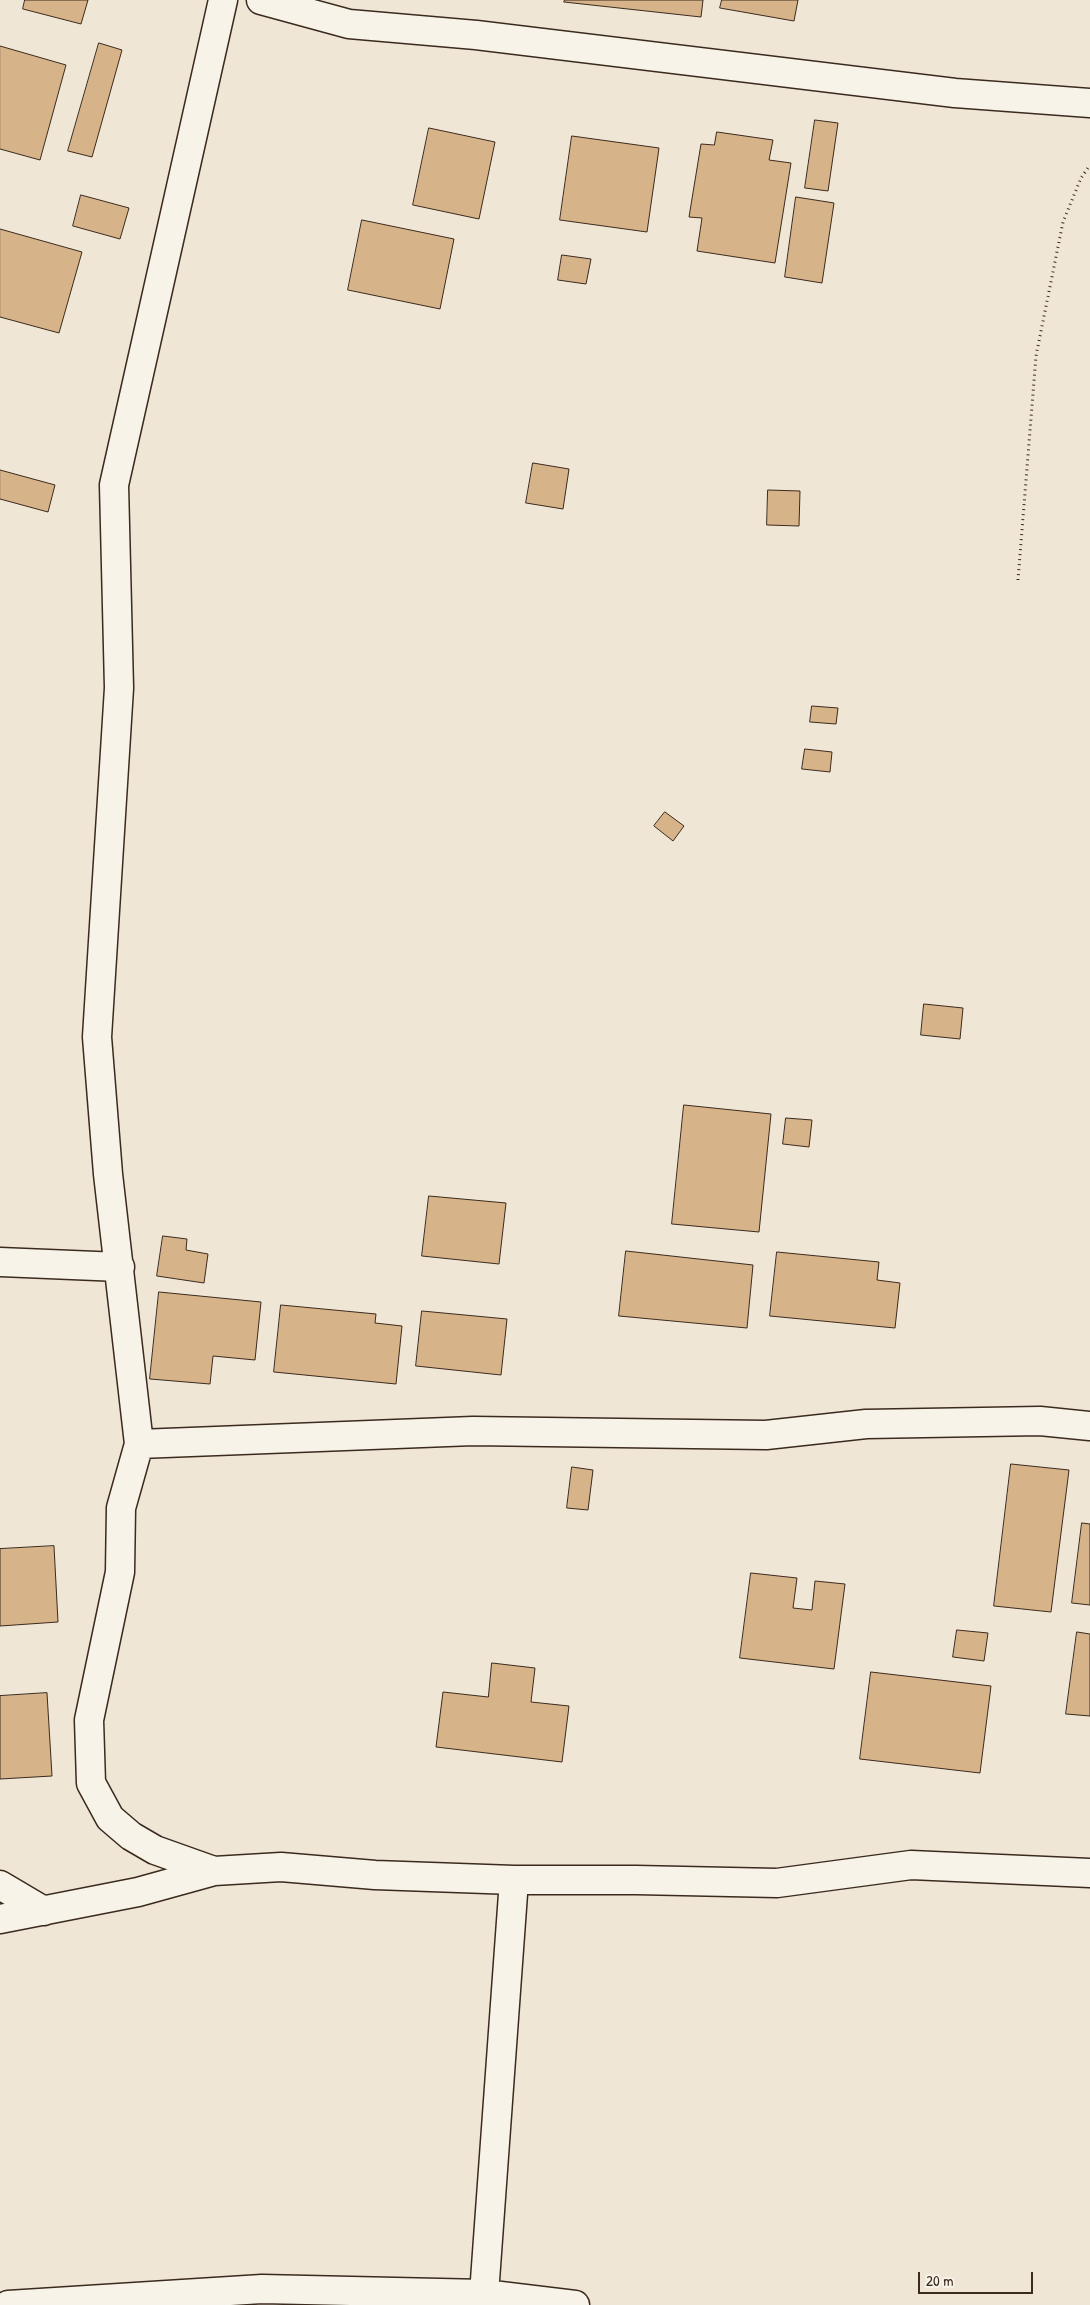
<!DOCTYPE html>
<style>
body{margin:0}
#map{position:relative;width:1090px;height:2305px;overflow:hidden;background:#f0e6d5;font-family:"Patrick Hand",sans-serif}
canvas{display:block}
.scale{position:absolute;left:918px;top:2272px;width:115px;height:22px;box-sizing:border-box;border:2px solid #3b2a1e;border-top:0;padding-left:6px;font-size:15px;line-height:18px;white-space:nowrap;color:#3b2a1e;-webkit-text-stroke:4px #f7f3e8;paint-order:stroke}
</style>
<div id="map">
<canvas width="1090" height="2305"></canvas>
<div class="scale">20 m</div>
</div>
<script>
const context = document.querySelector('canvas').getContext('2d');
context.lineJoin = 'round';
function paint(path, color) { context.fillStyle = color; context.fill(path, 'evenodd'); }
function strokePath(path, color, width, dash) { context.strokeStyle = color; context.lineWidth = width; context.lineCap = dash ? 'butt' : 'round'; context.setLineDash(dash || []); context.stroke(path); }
const building = new Path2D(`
 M25,0H88L81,24L23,9Z
 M565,0H703L701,17L564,2Z
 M722,0H798L794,21L720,8Z
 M99,43L122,50L92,157L68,151Z
 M0,46L66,65L40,160L0,149Z
 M815,120L838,123L828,191L805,188Z
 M429,128L495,142L479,219L413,205Z
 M717,132L773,140L769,160L791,163L775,263L697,251L702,218L689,217L701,144L714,145Z
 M572,136L659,148L647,232L560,220Z
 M81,195L129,208L120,239L73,226Z
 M796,197L834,203L822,283L785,277Z
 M362,220L454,239L440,309L348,290Z
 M0,229L82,252L59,333L0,317Z
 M562,255L591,259L586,284L558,280Z
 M533,463L569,469L563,509L526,503Z
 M0,470L55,485L48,512L0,499Z
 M768,490L800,491L799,526L767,525Z
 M812,706L838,708L836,724L810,722Z
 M805,749L832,752L830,772L802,769Z
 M665,812L684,826L673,841L654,826Z
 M924,1004L963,1008L960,1039L921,1035Z
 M684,1105L771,1114L759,1232L672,1224Z
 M786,1118L812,1120L809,1147L783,1144Z
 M429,1196L506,1203L499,1264L422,1256Z
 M163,1236L187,1239L186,1250L208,1254L204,1283L157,1276Z
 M626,1251L753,1265L747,1328L619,1316Z
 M777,1252L879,1262L877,1280L900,1283L895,1328L770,1316Z
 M159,1292L261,1302L255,1360L213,1356L210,1384L150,1379Z
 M281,1305L376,1314L375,1323L402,1326L396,1384L274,1372Z
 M422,1311L507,1319L501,1375L416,1366Z
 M1011,1464L1069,1470L1051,1612L994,1606Z
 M572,1467L593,1470L588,1510L567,1508Z
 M1082,1523L1090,1524V1605L1072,1603Z
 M54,1546L58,1622L0,1626V1549Z
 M751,1573L797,1578L793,1608L812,1610L815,1581L845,1584L834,1669L740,1658Z
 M957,1630L988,1633L984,1661L953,1657Z
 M1077,1632L1090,1634V1716L1066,1714Z
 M492,1663L535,1668L531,1702L569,1706L562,1762L436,1747L443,1692L488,1697Z
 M871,1672L991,1686L980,1773L860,1759Z
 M47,1693L52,1776L0,1779V1696Z`);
const path = new Path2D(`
 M1018,580L1036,356L1063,222L1081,178L1090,165`);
const minor = new Path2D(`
 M261,0L349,24L476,35L955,93L1090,103
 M0,1262L120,1267
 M139,1444L473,1431L766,1435L866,1424L1040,1421L1090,1426
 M214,1871L155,1850L131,1836L110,1818L91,1783L89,1720L120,1572L121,1508L139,1444L108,1174L97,1037L119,688L114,485L223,0
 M0,1885L44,1911
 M0,1919L138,1892L214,1871L281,1867L375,1875L514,1880H636L777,1883L911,1865L1090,1873
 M484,2294L514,1880
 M8,2305L262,2289L484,2294L575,2305`);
paint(building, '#d6b388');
strokePath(building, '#3b2a1e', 1);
strokePath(minor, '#3b2a1e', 31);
strokePath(path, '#3b2a1e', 3, [1, 4]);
strokePath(minor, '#f7f3e8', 28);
</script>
